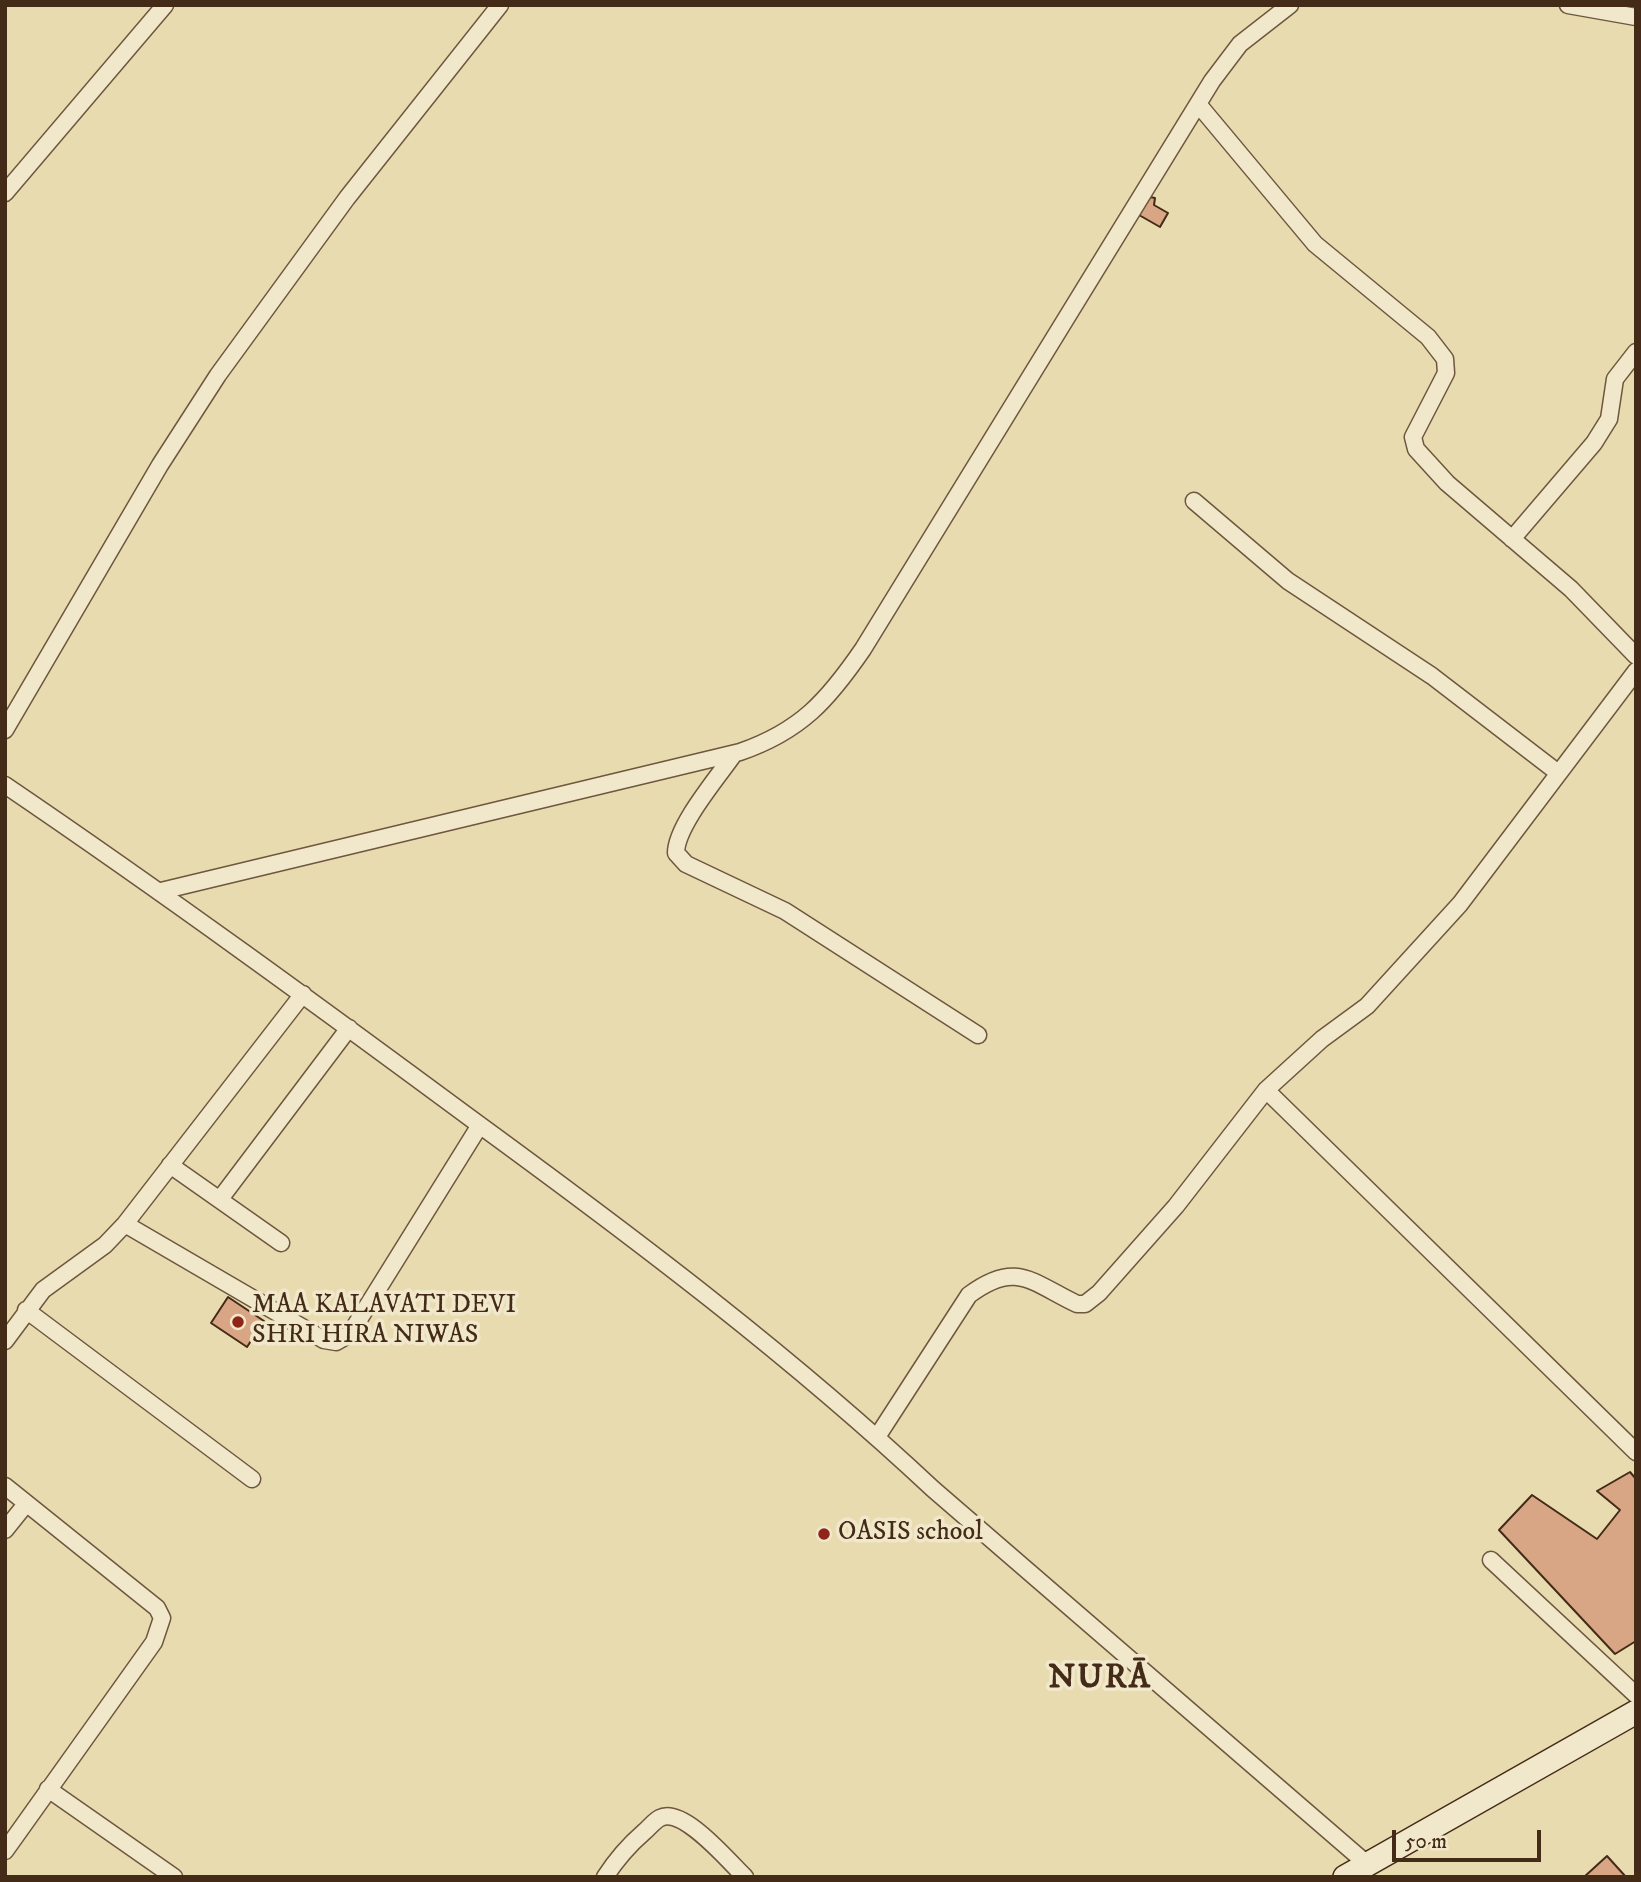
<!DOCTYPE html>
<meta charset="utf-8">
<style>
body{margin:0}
#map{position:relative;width:1641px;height:1882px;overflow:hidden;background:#e9dbb0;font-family:"IM FELL DW Pica",serif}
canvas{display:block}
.frame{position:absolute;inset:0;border:7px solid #442b17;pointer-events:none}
.scale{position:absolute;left:1392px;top:1830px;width:149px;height:32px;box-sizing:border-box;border:4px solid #442b17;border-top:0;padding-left:9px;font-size:21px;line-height:24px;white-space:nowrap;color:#442b17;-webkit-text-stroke:5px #f1e8cc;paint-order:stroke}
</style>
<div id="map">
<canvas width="1641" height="1882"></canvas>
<div class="frame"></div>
<div class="scale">50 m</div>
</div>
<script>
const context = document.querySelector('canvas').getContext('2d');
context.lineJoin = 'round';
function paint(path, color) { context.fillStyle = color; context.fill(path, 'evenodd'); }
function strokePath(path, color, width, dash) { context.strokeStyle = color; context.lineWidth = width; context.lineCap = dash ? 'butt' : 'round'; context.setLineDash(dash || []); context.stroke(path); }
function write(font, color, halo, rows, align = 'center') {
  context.font = font + ' "IM FELL DW Pica",serif'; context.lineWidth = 7; context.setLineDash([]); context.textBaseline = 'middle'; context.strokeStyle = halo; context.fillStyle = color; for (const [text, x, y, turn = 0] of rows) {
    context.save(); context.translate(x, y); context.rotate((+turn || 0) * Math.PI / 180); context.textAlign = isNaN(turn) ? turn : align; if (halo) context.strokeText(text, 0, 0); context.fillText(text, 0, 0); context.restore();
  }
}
const building = new Path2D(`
 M1150,197L1155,198L1154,205L1168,213L1160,227L1139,215Z
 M228,1297L264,1321L247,1347L211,1323Z
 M1630,1472L1636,1479V1641L1615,1654L1499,1530L1532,1495L1597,1539L1620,1510L1597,1491Z
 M1607,1856L1626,1877H1584Z`);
const street = new Path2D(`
 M1568,5L1636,17
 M1198,104L1315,244L1428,337L1445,359L1446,373L1413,437L1416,449L1447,483L1571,589L1636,656
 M5,193L165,5
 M1194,501L1288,581L1432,676L1557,772
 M1512,539L1594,443L1609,419L1615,379L1636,352
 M5,730L160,465L218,375L347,198L500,5
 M734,754C718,777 676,826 676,853L686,864L785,911L978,1035
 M5,785C167,895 324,1010 481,1126C637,1240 792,1357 933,1489L1367,1864
 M161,891L740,752C801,731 828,700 863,649L1212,81L1240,44L1290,5
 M1266,1090L1636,1452
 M170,1165L281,1243
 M220,1199L349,1028
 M125,1224L324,1340L336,1342L350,1334L480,1125
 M26,1310L252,1479
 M5,1341L43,1290L105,1245L125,1224L303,994
 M877,1437L969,1295C1016,1260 1031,1282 1077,1304H1085L1099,1293L1176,1206L1266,1090L1322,1039L1367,1006L1460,904L1636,671
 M5,1486L157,1608L162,1618L154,1642L5,1851
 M5,1530L26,1504
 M1491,1560L1636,1695
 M48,1789L174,1877
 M605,1877C616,1860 629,1845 644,1832C649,1828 654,1821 660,1818C683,1806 729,1862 745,1877`);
const secondary = new Path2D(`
 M1345,1877L1636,1712`);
const markers = [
 [238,1322,7,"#8f2418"],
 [824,1534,7,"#8f2418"]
];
const poiNames = [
 ["MAA KALAVATI DEVI",252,1307],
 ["SHRI HIRA NIWAS",252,1337],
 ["OASIS school",838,1534]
];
const districtNames = [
 ["NURĀ",1100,1680]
];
paint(building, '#d8a585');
strokePath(building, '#442b17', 2);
strokePath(street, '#6d573d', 19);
strokePath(secondary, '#442b17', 26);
strokePath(street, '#f1e8cc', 16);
strokePath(secondary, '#f1e8cc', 23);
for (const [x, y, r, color] of markers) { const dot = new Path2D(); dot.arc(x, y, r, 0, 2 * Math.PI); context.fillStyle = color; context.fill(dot); strokePath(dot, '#f1e8cc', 2.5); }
write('26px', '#442b17', '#f1e8cc', poiNames, 'left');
context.letterSpacing = '2px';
write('bold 33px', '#442b17', '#f1e8cc', districtNames);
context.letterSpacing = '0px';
</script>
